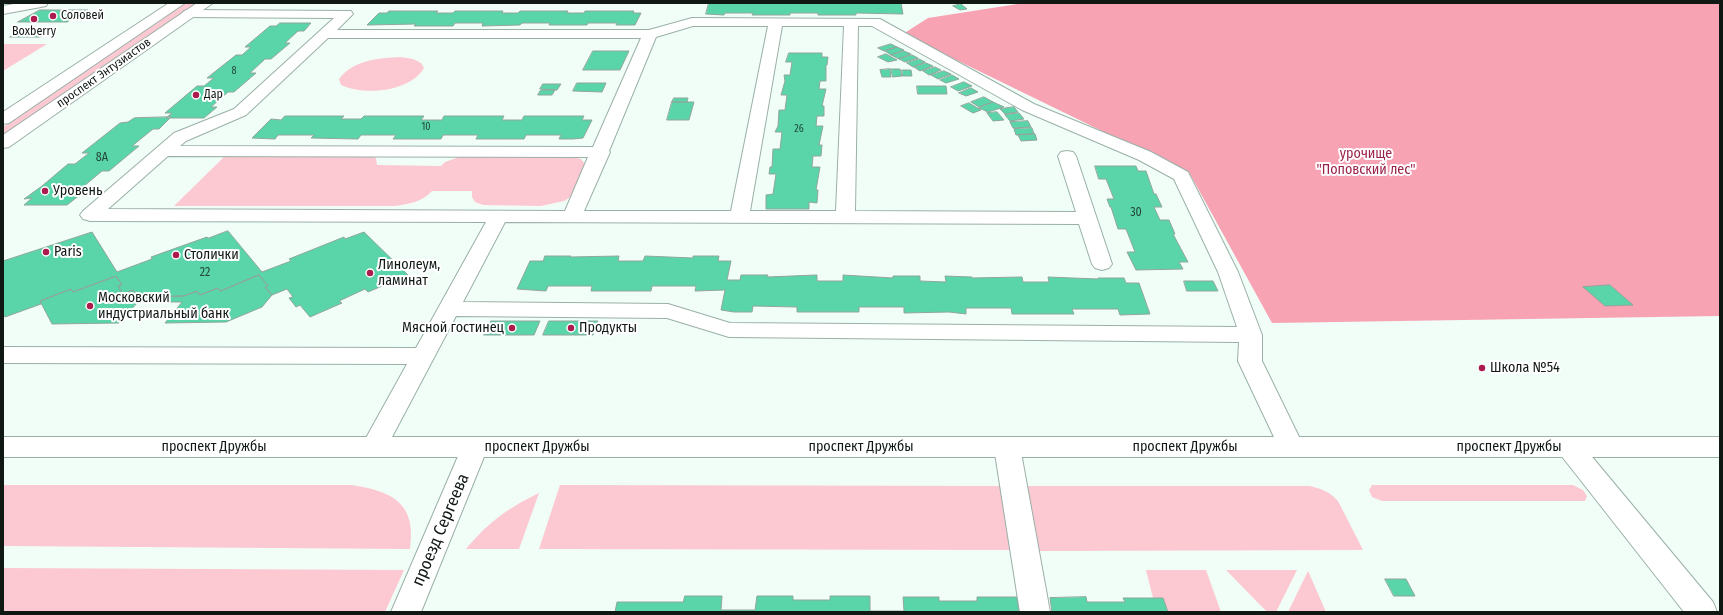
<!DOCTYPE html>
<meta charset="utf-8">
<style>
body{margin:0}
#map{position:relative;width:1723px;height:615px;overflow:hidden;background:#f0fef7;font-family:"Fira Sans Condensed",sans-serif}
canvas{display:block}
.frame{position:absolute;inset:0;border:4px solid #101814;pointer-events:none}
</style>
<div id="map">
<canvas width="1723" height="615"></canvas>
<div class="frame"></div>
</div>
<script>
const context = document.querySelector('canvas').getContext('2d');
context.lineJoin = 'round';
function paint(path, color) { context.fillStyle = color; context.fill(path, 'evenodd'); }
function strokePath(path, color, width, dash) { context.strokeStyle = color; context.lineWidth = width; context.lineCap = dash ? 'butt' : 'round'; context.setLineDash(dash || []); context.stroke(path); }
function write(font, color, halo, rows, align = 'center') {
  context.font = font + ' "Fira Sans Condensed",sans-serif'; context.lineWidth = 4; context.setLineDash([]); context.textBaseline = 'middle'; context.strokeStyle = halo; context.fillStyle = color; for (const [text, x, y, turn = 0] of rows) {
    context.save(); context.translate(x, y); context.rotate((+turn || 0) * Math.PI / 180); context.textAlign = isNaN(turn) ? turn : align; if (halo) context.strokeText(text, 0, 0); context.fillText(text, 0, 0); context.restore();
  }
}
const green = new Path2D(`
 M186,3H197L3,136V127Z
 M3,44H47L3,71Z
 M400,57L413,59L421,63L424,68C410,92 364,96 341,85L339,79C353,60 379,58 400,57Z
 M226,155L371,156L376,158L377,165L441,166L445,162L459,157H573L581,159L585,164V169L572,196L564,201L541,206L483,205L475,202L472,197V191H432C422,202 409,204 395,206H174Z
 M3,485H351C391,491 417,502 410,549L3,546Z
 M560,485L1002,486L1011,550L539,549Z
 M1372,485H1573L1583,490L1587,496L1585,501H1382L1372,497L1369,490Z
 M1024,486H1310C1322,489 1330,492 1338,501L1363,550L1036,551Z
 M539,493L519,549H466C489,522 506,509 539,493Z
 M3,568L404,570L385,612H3Z
 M1146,570H1206L1221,612H1168L1163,598H1153Z
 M1226,570H1297L1276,612H1267Z
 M1308,571L1326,612H1288Z`);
const forest = new Path2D(`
 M1024,3H1720V316L1272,323L1190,174L903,34L928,18Z`);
const building = new Path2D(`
 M709,3H901L903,14L856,13V15H818V13H790V15H752L753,13H725L724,15L706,14Z
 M961,4L967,9L960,10L953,6Z
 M40,10H88L67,22H18Z
 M389,11H438L436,13H453L455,11H503L502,13H518L520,11H568L567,13H584L585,11H634L633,13H641L635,25H616L617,23H588L587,25H549L550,23H522L520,25L482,26L483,23H455L453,26H414L416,24L367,25L379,13H387Z
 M280,23H311L304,31H298L285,43H290L271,59H265L250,73H256L234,92H228L211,107H217L204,118H166L172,113H165L197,86H204L214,78H207L236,55H242L251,47H245L270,26H276Z
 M23,30H52L40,37H10Z
 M891,44L897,47L884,51L878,48Z
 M897,47L904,50L891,55L885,51Z
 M593,51H629L620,70H583Z
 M904,51L911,54L899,59L891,55Z
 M789,53H822V57H828L827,65H826V81H820L819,89H826L822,106H824V116H817L816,126H823L819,145H822L821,156H813L812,167H820L816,190H818L817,203L809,202V209H766V195L773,194L776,174H769L770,167H772L773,149H780L782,132H775L778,126L779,110H785L787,95H781L785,81L784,75H790L792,62H786Z
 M886,54L897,60L888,62L878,57Z
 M912,55L918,58L905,62L899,59Z
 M919,59L925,62L913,67L907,63Z
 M926,63L933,66L920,71L914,67Z
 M935,67L941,70L929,75L923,71Z
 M890,69L891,77H882L880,70Z
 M891,69H900L902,76L893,77Z
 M902,70H911L912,76H903Z
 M944,71L951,74L938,79L931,75Z
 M952,75L959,79L946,83L940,80Z
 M964,82L972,86L958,91L951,87Z
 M577,83H606L602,92L573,91Z
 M543,84H561L557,90L540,89Z
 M917,86H946L947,94H918Z
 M971,88L978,92L966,96L959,93Z
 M541,90H555L552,95H538Z
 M984,97L993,102L979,107L971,102Z
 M674,98H688L687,102H672Z
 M672,102H694L689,120H667Z
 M993,102L1004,107L988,112L979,108Z
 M969,103L981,110L973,113L961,106Z
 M1014,107L1018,112L1005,114L1000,109Z
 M997,112L1004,120L993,121L987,113Z
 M1019,113L1024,119L1010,121L1005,115Z
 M285,116H344L341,119H361L364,116H424L421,120H442L444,116H504L502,120H522L524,116H584L582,120H592L583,138L573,139H559L561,135H526L524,139H476L478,135H443L441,139H393L396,135H361L358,139L311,138L314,135H278L275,139L252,138L271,119L281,120Z
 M171,117L159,129H153L132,146H139L109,171H102L78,191H85L67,205H24L32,198L24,199L42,186L68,164H75L89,153H82L120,123L128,122L134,118Z
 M1028,121L1031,127L1013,128L1010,122Z
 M1032,128L1034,134L1016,135L1014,129Z
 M1035,134L1037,140L1021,141L1018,135Z
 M1095,166H1136L1138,171H1146L1154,194H1156L1162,207H1154L1160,220H1169L1175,234H1173L1188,262H1179L1183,269L1136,270L1127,252H1135L1126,229H1118L1111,207H1110L1107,199H1114L1106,179H1099Z
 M228,231L262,272L291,261L289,259L344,237L345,239L364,232L408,275L368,292L365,289L339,301L342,303L310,317L300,305L296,307L289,298L293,297L287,289L272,295L265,287L268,286L259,275L220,291L218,288L200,295L197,291L184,296L146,297L144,294L137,296L133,290L123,294L118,286L122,285L116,276L73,292L71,289L40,301L41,304L5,317L3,313V261L92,232L117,272L152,259L151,257L207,237L208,238Z
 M545,256H571L570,257L619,256L618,261H643L645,256L693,258V256H719L718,261H731L727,280H740L741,275H768L767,277L817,275V281H843V275L893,278V276H920V281L946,282L945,276L972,277V278L1022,277L1023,282H1049L1048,277L1098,279V278H1124L1126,283H1139L1150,314L1120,315L1118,309H1072L1074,314H1012L1011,308H966V314L949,312L904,313V307H859V312H797V307L753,306L752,312H734L721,310L725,290L695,291L696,286H652L651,291H591L592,286H548L546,291L517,289L530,261H543Z
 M259,275L268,286L265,287L272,295L262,307L226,322L165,323L182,302H138L119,323L52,324L40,301L71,289L73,292L116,276L122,285L118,286L123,294L133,290L137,296L144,294L146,297L184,296L197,291L200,295L218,288L220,291Z
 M1184,281H1213L1218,291H1187Z
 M1610,285L1633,305L1605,306L1583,287Z
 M491,321H540L534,335H484Z
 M549,321H598L593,335H543Z
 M1385,579H1406L1415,596H1394Z
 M685,596H722L721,610H755L757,596H793V600H830V596H870V611H904L903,597H939V601H977V597H1017L1019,612H615L617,602H683Z
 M1086,597L1087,602H1125L1123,598H1163L1168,612H1052L1050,598Z`);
const minor = new Path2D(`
 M19,3H48L46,6L41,7L3,14V6Z
 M189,10L351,11L353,14L337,30H649L692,18L880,19L1034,104L1151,152L1188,172L1238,272L1262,335V361L1304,447L1300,454L1291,457L1282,454L1238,361L1239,342L729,337L667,318L456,316L383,454L374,457L365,454L361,447L407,364L3,363V347L416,348L486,222L90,221L83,219L80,215L83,211L174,133L234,109L334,18L184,17L182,14L184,11ZM693,26H768L731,211H584L610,152L609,151L656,37ZM782,26H844L836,211H750ZM858,26H872L1022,110L1139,160L1174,179L1218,272L1237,327L730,323L668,304L463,302L505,222L1079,224L1092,264L1095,268L1102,270L1109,268L1112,264L1076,156L1073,152L1067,151L1061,152L1058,156L1076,212L855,211ZM328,38H641L593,147L180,146L186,141L246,115ZM168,156L588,157L565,211L108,209Z
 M475,437L484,440L488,447L421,612H391L462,447L466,440Z
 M1007,437L1016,440L1020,447L1050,612H1020L994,447L998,440Z
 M1569,437L1578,440L1713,602L1717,612H1684L1560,454L1556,447L1560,440Z`);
const major = new Path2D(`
 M169,3H185L9,123L3,124V112Z
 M197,3H213L9,147L3,148V135Z
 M3,437H1720V457H3Z`);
const markers = [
 [53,16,4,"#ac1b4e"],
 [34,19,4,"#ac1b4e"],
 [196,95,4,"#ac1b4e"],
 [45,191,4,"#ac1b4e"],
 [46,252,4,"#ac1b4e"],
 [176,255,4,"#ac1b4e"],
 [370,273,4,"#ac1b4e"],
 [90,306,4,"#ac1b4e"],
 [512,328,4,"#ac1b4e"],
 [571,328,4,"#ac1b4e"],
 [1482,368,4,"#ac1b4e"]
];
const farNumbernames = [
 ["8",234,71],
 ["10",426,127],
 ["26",799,129]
];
const farPoinames = [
 ["Соловей",61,16],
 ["Boxberry",34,32,"center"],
 ["Дар",204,95]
];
const farStreetnames = [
 ["проспект Энтузиастов",104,73,-35]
];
const numberNames = [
 ["8А",102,158],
 ["30",1136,213],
 ["22",205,273]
];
const parkNames = [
 ["урочище",1366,154],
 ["\"Поповский лес\"",1366,170]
];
const poiNames = [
 ["Уровень",53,191],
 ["Paris",54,252],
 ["Столички",184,255],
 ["Линолеум,",378,265],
 ["ламинат",378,281],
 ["Московский",98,298],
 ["индустриальный банк",98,314],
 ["Мясной гостинец",504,328,"right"],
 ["Продукты",579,328],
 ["Школа №54",1490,368]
];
const streetNames = [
 ["проспект Дружбы",214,447],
 ["проспект Дружбы",537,447],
 ["проспект Дружбы",861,447],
 ["проспект Дружбы",1185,447],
 ["проспект Дружбы",1509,447]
];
const nearStreetnames = [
 ["проезд Сергеева",441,530,-67]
];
paint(green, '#fcc8d1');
paint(forest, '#f7a3b4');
paint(building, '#5ad4a9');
strokePath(building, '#90a69c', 1);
strokePath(minor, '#9ab0a7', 2);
strokePath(major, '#9ab0a7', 2);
paint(minor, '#fff');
paint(major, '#fff');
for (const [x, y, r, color] of markers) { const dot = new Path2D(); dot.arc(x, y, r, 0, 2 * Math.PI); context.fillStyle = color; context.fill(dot); strokePath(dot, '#fff', 1.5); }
write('10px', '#224739', null, farNumbernames);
write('12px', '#101814', '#fff', farPoinames, 'left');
write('12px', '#101814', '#fff', farStreetnames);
write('12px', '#224739', null, numberNames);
write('14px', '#9a2349', '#fff', parkNames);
write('14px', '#101814', '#fff', poiNames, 'left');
write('14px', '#101814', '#fff', streetNames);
write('17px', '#101814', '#fff', nearStreetnames);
</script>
